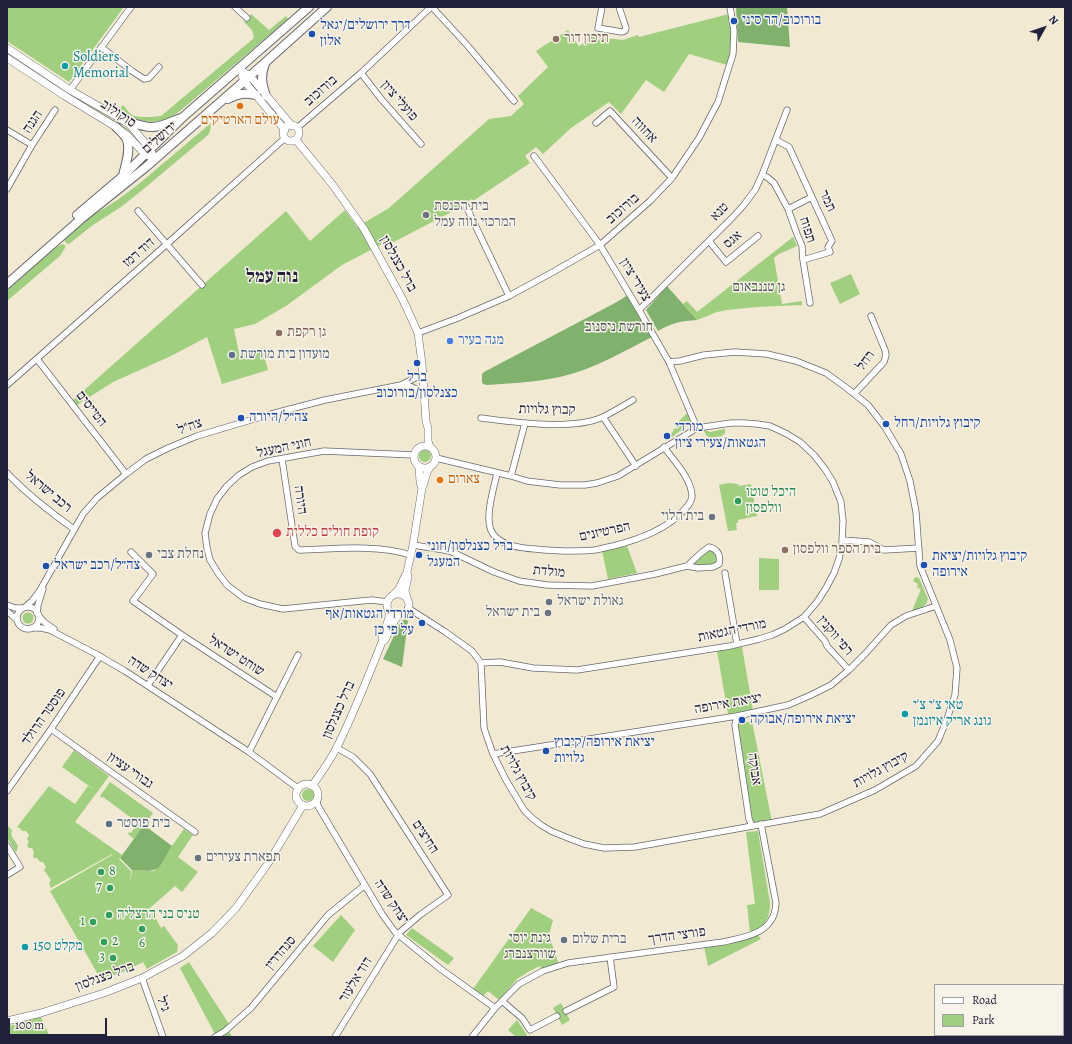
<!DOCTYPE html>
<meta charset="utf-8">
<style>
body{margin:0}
#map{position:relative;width:1072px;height:1044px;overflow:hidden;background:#f1e9d2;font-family:Alegreya,serif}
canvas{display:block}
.frame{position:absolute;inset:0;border:8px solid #22223b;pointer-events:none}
.legend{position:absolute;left:934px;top:984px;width:130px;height:52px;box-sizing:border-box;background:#f7f3e8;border:1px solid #a29fa3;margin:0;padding:5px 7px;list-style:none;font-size:12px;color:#22223b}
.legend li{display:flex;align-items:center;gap:8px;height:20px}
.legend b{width:20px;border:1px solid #a29fa3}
.north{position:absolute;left:1024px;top:8px;width:40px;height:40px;-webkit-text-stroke:3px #f7f3e8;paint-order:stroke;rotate:50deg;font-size:11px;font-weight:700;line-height:16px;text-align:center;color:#22223b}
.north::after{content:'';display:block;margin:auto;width:14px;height:18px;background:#22223b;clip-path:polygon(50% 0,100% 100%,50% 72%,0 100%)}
.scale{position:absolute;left:8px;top:1018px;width:99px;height:18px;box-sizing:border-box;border:2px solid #22223b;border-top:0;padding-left:5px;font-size:12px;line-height:14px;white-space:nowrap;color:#22223b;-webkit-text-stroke:3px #f7f3e8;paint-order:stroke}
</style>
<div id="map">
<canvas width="1072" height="1044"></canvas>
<div class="frame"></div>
<ul class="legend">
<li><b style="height:5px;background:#fff"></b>Road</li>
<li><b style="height:11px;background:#a0d07f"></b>Park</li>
</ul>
<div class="north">N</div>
<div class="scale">100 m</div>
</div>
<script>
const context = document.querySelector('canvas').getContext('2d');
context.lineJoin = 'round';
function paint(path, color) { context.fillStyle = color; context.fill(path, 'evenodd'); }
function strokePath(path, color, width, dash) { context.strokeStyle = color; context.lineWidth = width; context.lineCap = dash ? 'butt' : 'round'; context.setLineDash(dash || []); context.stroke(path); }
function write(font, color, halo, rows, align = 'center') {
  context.font = font + ' Alegreya,"Frank Ruhl Libre",serif'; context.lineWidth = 3; context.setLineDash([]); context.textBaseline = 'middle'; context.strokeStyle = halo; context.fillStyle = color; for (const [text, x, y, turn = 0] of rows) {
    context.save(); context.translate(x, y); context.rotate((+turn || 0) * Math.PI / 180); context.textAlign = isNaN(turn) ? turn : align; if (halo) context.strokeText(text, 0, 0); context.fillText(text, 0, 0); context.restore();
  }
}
const green = new Path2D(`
 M7,7H124L69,82L7,41Z
 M251,14L269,30L286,16L288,19L180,111C176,114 171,117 166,119C150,126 132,119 120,109L123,105C126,108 129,113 132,115C138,118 154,117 161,116L254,38L252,30L244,22Z
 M729,14C731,32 733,47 727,65L689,54L664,92L646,80L621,114L609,102L571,128L543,154L536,147L525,156L530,163L473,201L472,199L459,206V208L386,246L384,243L342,265L286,306L255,324L234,329L240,358L251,355V352L262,348L268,370L222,384L207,337L171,356L113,382L77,405L73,400L286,211L310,241L345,210L357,227L389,208L489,119L511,116L524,104L518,96L548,67L536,51L568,30L579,46L585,42L588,36L623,40L638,35L639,37Z
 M7,51L76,97L131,131L146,147L145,149L130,132L75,99L7,54Z
 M211,123L210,131L208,135L140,192L121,207L93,225L69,244L66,243L64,239L88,218L116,201L140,183Z
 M793,237L797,246L779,254L774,258L782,304L802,301V305L756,307L727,310L717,312L697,320L683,304L687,301L697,312Z
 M63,244L65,245V248L60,256L7,301V290L54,248Z
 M851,274L860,294L840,304L830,283Z
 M686,414H687L690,418L691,421L689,424L672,437L670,436L679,421Z
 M725,429V433L722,436L710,438L706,435L704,431L705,430L710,432Z
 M419 456a6 6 0 1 1 12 0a6 6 0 1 1-12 0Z
 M728,483L738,484L739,486L751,484L757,516L738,520V523H736L737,530L728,531L719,485Z
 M627,546L637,573L608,579L602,551Z
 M714,548L720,561L713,567L687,566L701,553Z
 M759,558L779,559V590H759Z
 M915,577L919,578L928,599C926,607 920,610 912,611L921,589L917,588L918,584L913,581Z
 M22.5 618a5.5 5.5 0 1 1 11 0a5.5 5.5 0 1 1-11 0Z
 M742,647L753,710L728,714L717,651Z
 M752,721L772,822L752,826L735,725Z
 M74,750L109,776L75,822L122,855L119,859L131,871L130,885L132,870L154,871L161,865L167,853L184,829L193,835L178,857L198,872L182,892L175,886L150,908L161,928L164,926L178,945L177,952L147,969L143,962L121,973L100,978L50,891L112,855V854L51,888L49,883L51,880L44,870L46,867L43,862H40L37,858H34L33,856L34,852L32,848H29L27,845L29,842L27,839L29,835L26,831H22L20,828L17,827L49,786L75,804L88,786L95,790L62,767Z
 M110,782L153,813L134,839L128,834L129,832L131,833L138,823L103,797L102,798L100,796Z
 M302 795a6 6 0 1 1 12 0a6 6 0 1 1-12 0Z
 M7,825L12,830L11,835L18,846L16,853L7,838Z
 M758,831L770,903C770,918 765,928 750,933L747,905L755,904L746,832Z
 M531,908L553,920L549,935L559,965L542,970L540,966L528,972L517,979L499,1000L488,991L483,996L473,989Z
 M341,915L355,930L333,962L313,946Z
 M412,928L454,958L448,965L406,935Z
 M757,934L761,939L708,966L704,946Z
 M189,962L229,1024L227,1027L232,1037H215L216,1036L180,968Z
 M561,1003L570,1020L562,1025L553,1008Z
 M41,1017L50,1037H7V1027L22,1022Z
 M517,1020L527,1035L526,1037H516L508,1030Z`);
const forest = new Path2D(`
 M736,7H787L790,47L738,42Z
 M667,286L697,320C680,321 672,323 658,331L646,310Z
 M628,295L652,337C626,350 599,366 571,374C544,382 515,383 487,385L483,384L482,382V374L484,372L615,303Z
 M405,619L408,621L402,667L383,659L400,623Z
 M144,825L172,846C168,851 166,857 162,863C157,874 142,870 132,870L120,858Z`);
const minor = new Path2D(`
 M235,7L247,18
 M432,7L467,45L514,101
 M602,7L598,28L622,32L625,31L626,28L619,7
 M101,47L132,71L144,79L149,78L159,67
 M361,73L382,100L421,144
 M70,90L131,7
 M596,123L610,111L672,178
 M297,128L361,73L431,7
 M7,130L32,145
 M776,140L789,147L832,241L828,247L830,252L803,260
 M534,156L600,245L639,310L669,362L697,428
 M762,175L767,177L774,183L788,209L797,234L802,246L803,260L810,303
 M7,189L32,145L55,110
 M466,206L509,296
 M788,209L812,197
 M138,211L202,285
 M709,241L726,262L758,236
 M639,310L731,219L743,206L755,190L762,175L787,110
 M418,333L458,318L509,296L553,272L600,245L650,201L672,178L699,138L718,102L733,54L734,31L730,7
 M37,359L126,474
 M7,385L167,244L285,138
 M401,385L412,387L424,393
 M854,394L884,362L886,355L885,350L871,316
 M603,417L636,466
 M481,418C514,422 572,431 603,417C613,412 623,406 633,400
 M436,458L511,476L527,481L560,485H585L597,483L618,476L697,428L731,423H744L757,424L770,426L787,434L800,442L814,455L825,469L833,482L841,502L843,521L842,543L839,559L834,573L826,588L817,602L804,617L785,629L772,635L759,639L730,646L577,670L533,668L500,662L481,663
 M282,459L295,546L299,550C333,549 378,544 410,555
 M7,473C27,494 50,512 74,529
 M497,473C494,488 483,521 493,534C502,546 521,548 535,549C555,551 575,552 595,550C601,549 607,547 613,546C637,540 663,531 680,514C685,509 691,504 692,497C692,479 674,461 664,447
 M511,476L525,423
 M842,540L869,542L884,550L919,548
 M413,545L450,551L494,572L519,581L547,585L592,586L655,574L687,566L698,568L713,567L719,564C721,556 718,549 709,547L701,553L687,566
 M131,552L153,574L133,601L182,635L277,697
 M725,573L737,644
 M387,602L372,600L361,601L283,609L260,604L244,598L227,585L218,573L210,560L207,548L205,533L210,514L217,499L227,486L239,475L252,467L268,461L324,451L414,455
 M7,605L15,608H22
 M25,607L32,601L39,592L83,514L97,498L126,474L146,459L168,448L197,436L271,414L325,400L401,385L417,377L423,372
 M17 618a11 11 0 1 1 22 0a11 11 0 1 1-22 0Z
 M408,608L444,631L472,651L481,663
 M7,611L17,620
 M37,613L38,605L43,589
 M38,615L44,622L54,629
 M804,617L825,641L827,646L849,670
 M31,628H41L50,630L94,653L125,671L249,752L299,789
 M481,663L484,728L487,737L493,754L506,780L524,810L532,818L541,825L551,831L568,838L584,844L604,848L635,847L820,814L875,790L916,766L938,741L947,719L955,695L957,668L950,640L920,566L916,512L910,481L901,454L885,427L868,405L848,389L826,373L796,361L767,354L735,352L704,355L680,361L669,362
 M148,685L182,635
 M737,716L735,725L749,819L752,826
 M51,729L76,747L195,832
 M249,752L298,655
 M493,754L737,716L788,705L811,695L831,685L849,670L865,654L891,625L906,616L936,606
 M7,791L51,729L100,656
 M318,798L317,803L318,806L382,914L395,932L442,970L495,1008
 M7,846L20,867L7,875
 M142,978L163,1037
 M502,1001L522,1018L530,1030L557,1016
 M566,1011L614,987L610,957
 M215,1037L225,1031L251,1008L328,915L365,885
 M335,1037L400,932L420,915L448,895L370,774L353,757L337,748
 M472,1037L495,1008L519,984L543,971L568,963L723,942C747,937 775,933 776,903L761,824`);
const tertiary = new Path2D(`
 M7,48L70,90L121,119L130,125L150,149L155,159
 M7,58L65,96L116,127L127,135L145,154L149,156
 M239,69L250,76L292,126
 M242,76L244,81L285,130
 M283 133a8 8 0 1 1 16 0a8 8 0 1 1-16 0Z
 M296,140L332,184L364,229L403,300L418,333L422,364L424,393L426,421L428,428V441L430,447
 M414 457a11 11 0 1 1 22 0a11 11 0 1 1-22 0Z
 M418,465C421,472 418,481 422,488
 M394,594L399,589L406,574
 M387 605a11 11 0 1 1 22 0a11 11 0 1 1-22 0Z
 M407,598L405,591L408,577L407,572L413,545L422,488C426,481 425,472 431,466
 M382,638L389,618V611
 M296 795a11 11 0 1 1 22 0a11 11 0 1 1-22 0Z
 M312,786C321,773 330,761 337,747C354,713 368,677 382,642L385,640L395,620L399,615
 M7,1021L41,1013L104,993L142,978L183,956L212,933L236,908L269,862L303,805`);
const secondary = new Path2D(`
 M265,64C260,76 262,84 266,96
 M228,99C238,93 245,93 256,95
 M121,119C131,122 141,127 152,127C162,127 172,121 181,118
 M116,127C120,131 125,135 127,140C131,151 125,165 123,176
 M77,215L123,176L183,117L309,7
 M7,284L81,219L146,167L250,76L327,7`);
const markers = [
 [734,21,4,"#1a4fb4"],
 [312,34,4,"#1a4fb4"],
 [556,39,4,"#8d6e63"],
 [65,66,4,"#0f9aa8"],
 [240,106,4,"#e8710a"],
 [426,215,4,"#6b7280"],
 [279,333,4,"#8d6e63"],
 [450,341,4,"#3f7fe0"],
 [232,355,4,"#5c6f8a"],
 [417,363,4,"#1a4fb4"],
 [241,418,4,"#1a4fb4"],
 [886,424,4,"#1a4fb4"],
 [667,436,4,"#1a4fb4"],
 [440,480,4,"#e8710a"],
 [738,501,4,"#2e9e5b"],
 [712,517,4,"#6b7280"],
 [277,533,5,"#e0444e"],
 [785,550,4,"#8d6e63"],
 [149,555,4,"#6b7280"],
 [419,555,4,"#1a4fb4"],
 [924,565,4,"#1a4fb4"],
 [46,566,4,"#1a4fb4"],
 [549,602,4,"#6b7280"],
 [548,613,4,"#6b7280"],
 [422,623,4,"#1a4fb4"],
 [905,714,4,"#0f9aa8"],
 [742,720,4,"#1a4fb4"],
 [546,751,4,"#1a4fb4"],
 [109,824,4,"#5c6f8a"],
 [198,858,4,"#6b7280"],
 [101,872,4,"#2e9e5b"],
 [110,888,4,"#2e9e5b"],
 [109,915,4,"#2e9e5b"],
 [93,922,4,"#2e9e5b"],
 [142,929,4,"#2e9e5b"],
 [564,940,4,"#6b7280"],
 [104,942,4,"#2e9e5b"],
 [25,947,4,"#0f9aa8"],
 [113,958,4,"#2e9e5b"]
];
const transitNames = [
 ["בורוכוב/הר סיני",742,21],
 ["דרך ירושלים/יגאל",320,26],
 ["אלון",320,42],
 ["ברל",417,378,"center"],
 ["כצנלסון/בורוכוב",417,394,"center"],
 ["צה״ל/היורה",249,418],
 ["קיבוץ גלויות/רחל",894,424],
 ["מורדי",675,428],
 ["הגטאות/צעירי ציון",675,444],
 ["ברל כצנלסון/חוני",427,547],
 ["המעגל",427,563],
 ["קיבוץ גלויות/יציאת",932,557],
 ["אירופה",932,573],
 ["צה״ל/רכב ישראל",54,566],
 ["מורדי הגטאות/אף",414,615,"right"],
 ["על פי כן",414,631,"right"],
 ["יציאת אירופה/אבוקה",750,720],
 ["יציאת אירופה/קיבוץ",554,743],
 ["גלויות",554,759]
];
const educationNames = [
 ["תיכון דור",564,39],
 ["גן רקפת",287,333],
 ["בית הספר וולפסון",793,550]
];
const cultureNames = [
 ["Soldiers",73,58],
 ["Memorial",73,74],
 ["טאי צ'י צ'י",913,706],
 ["גונג אריק איזנמן",913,722],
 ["מקלט 150",33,947]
];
const streetNames = [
 ["בורוכוב",321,91,-41],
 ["פועלי ציון",399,101,49],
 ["סוקולוב",118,114,34],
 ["הגנה",33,122,-56],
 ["אחווה",644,130,47],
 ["ירושלים",160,138,-41],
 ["תמר",827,201,65],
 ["בורוכוב",623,209,-41],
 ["טנא",720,212,-46],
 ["תפוח",807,230,72],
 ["אגס",733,240,-40],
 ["דוד רמז",139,253,-41],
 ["ברל כצנלסון",398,264,61],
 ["צעירי ציון",635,280,59],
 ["רחל",866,361,-53],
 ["הטייסים",91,409,52],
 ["קבוץ גלויות",547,410,1],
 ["צה\"ל",190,427,-20],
 ["חוני המעגל",284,448,-12],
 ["רכב ישראל",48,492,40],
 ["היורה",300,500,82],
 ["הפרטיזנים",605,532,-12],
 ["מולדת",549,572,5],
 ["מורדי הגטאות",732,631,-12],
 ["רפי ווקנין",835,636,50],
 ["שוחט ישראל",236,656,33],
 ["יצחק שדה",150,673,33],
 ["יציאת אירופה",728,704,-10],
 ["ברל כצנלסון",339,710,-66],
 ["פוסטר הרולד",44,717,-55],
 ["אבוקה",754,769,82],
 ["קיבוץ גלויות",881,770,-29],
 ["גבורי עציון",130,771,35],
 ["קיבוץ גלויות",518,773,61],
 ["החיצים",425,837,57],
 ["יצחק שדה",391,902,56],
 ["פורצי הדרך",677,936,-8],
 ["סנהדרין",281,953,-50],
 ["ברל כצנלסון",105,977,-20],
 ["דוד אלעזר",356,980,-58],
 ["גיל",163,1004,70]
];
const foodNames = [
 ["עולם הארטיקים",240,121],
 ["צארום",448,480,"left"]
];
const worshipNames = [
 ["בית הכנסת",434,207],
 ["המרכזי נווה עמל",434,223],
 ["בית הלוי",704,517,"right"],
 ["נחלת צבי",157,555],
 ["גאולת ישראל",557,602],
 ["בית ישראל",540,613,"right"],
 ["תפארת צעירים",206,858],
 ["ברית שלום",572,940]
];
const parkNames = [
 ["גן טננבאום",759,288],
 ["חורשת ניסנוב",619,328],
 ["גינת יוסי",530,939],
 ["שוורצנברג",530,955]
];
const shopNames = [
 ["מגה בעיר",458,341]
];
const serviceNames = [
 ["מועדון בית מורשת",240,355],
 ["בית פוסטר",117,824]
];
const leisureNames = [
 ["היכל טוטו",746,493],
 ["וולפסון",746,509],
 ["8",109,872],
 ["7",102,888,"right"],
 ["טניס בני הרצליה",117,915],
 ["1",85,922,"right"],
 ["2",112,942],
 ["6",142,944,"center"],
 ["3",105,958,"right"]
];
const healthNames = [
 ["קופת חולים כללית",286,533]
];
const districtNames = [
 ["נוה עמל",272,278]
];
paint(green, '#a0d07f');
paint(forest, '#80b26e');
strokePath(minor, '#6a6870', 7);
strokePath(tertiary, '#6a6870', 8);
strokePath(secondary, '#6a6870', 10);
strokePath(minor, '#fff', 5.5);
strokePath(tertiary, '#fff', 7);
strokePath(secondary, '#fff', 8);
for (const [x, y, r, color] of markers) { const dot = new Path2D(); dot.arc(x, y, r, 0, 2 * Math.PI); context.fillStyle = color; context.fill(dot); strokePath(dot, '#f7f3e8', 1.5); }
write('14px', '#164399', '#f7f3e8', transitNames, 'left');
write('14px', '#785e54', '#f7f3e8', educationNames, 'left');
write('14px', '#0d838f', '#f7f3e8', cultureNames, 'left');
write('14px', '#22223b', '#f7f3e8', streetNames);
write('14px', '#c56008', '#f7f3e8', foodNames);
write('14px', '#5b616d', '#f7f3e8', worshipNames, 'left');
write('14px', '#48564f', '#f7f3e8', parkNames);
write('14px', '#366cbe', '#f7f3e8', shopNames, 'left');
write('14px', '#4e5e75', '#f7f3e8', serviceNames, 'left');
write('14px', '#27864d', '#f7f3e8', leisureNames, 'left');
write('14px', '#be3a42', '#f7f3e8', healthNames, 'left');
write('bold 18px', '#22223b', '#f7f3e8', districtNames);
</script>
